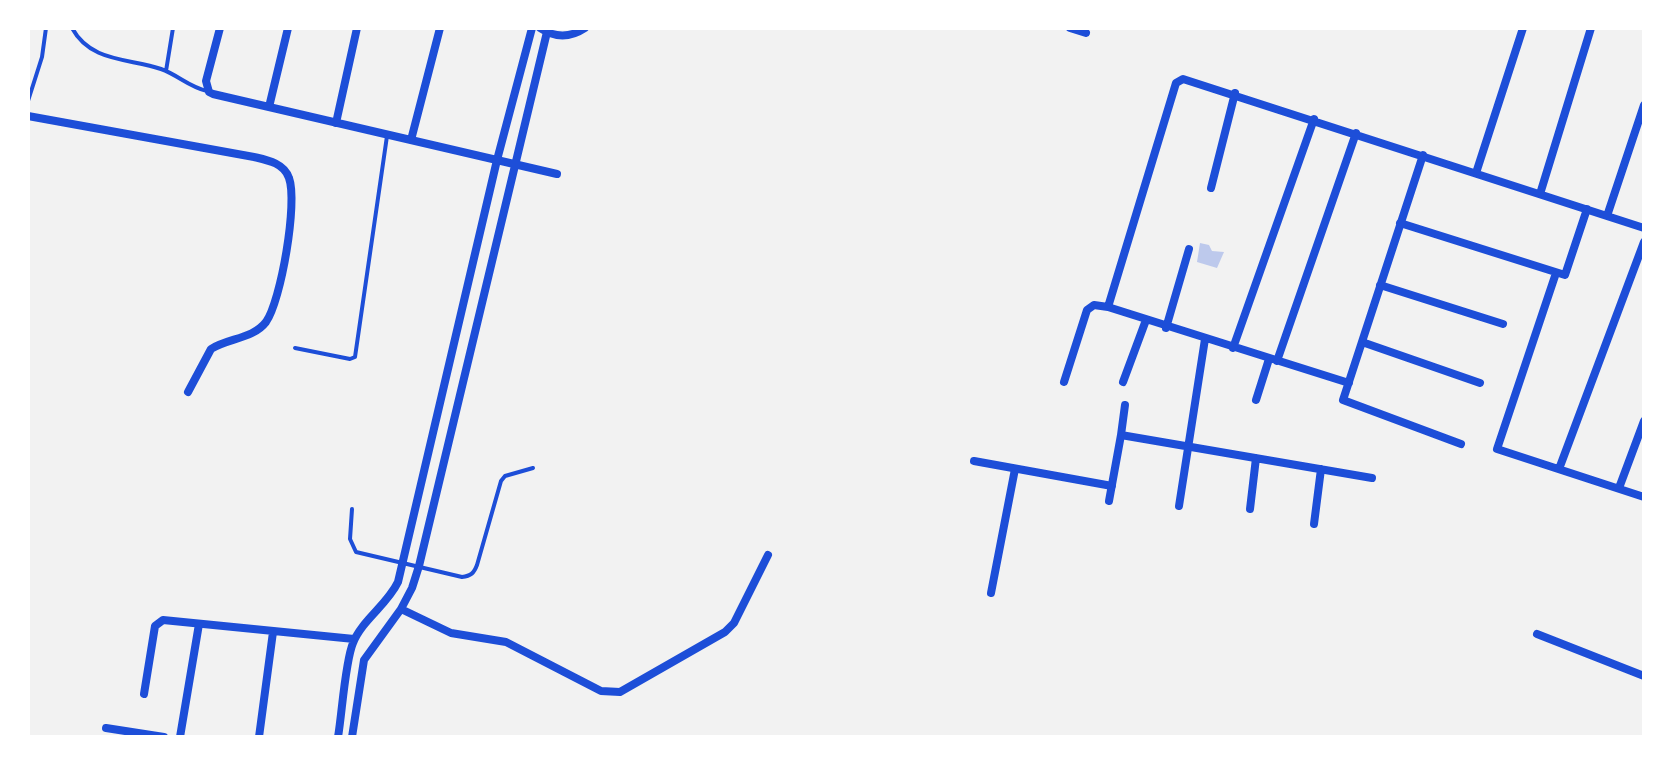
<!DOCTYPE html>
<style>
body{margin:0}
#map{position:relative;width:1672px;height:765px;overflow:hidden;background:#f2f2f2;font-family:Lora,serif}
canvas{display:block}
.frame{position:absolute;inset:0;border:30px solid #fff;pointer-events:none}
</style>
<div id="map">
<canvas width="1672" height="765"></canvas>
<div class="frame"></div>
</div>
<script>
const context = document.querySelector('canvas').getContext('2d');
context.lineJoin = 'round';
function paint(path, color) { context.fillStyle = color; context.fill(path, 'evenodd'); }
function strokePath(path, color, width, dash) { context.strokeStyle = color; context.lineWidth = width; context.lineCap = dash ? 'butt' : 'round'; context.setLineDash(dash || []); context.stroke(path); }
const building = new Path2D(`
 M1200,243L1209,245L1212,251L1224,252L1217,268L1197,262Z`);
const service = new Path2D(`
 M72,28C91,63 130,58 161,69C178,75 189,87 207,91
 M166,71L173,28
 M28,101L42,57L46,28
 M295,348L350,359L355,357L387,136
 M352,509L350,539L356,552L462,577C471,576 474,573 477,565L501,481L505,476L533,468`);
const minor = new Path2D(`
 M220,28L206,81L209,92L213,94L557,174
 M540,28C555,38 570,38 585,28
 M1070,28L1086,33
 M269,107L288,28
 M28,116L254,157C267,160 284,163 289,178C298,202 281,301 266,322C253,339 228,338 211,349L188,392
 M336,123L357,28
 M411,140L440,28
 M1423,155L1343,400L1461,444
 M1476,173L1523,28
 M1211,188L1235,93
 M1540,194L1591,28
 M1607,216L1644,105
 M1400,223L1565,275L1587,209
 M1556,273L1497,449L1644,497
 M1380,285L1503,324
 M1108,307L1176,83L1183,79L1644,228
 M1166,328L1189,249
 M1362,342L1480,383
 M1233,348L1314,119
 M1277,361L1356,133
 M1064,382L1087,310L1094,305L1108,307L1349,383
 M1123,382L1146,320
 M1256,400L1269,359
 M1121,435L1125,405
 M974,461L1112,486
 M1559,469L1644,242
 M1619,488L1644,421
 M1109,501L1121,435L1372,478
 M1179,506L1205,339
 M1250,509L1256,458
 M1314,524L1321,469
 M991,593L1015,469
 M401,609L451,633L506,642L601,691L620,692L725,632L734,623L768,555
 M1537,634L1644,676
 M144,694L155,626L163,620L354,639
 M106,728L164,737
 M180,737L199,624
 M259,737L273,632
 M338,737C342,714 345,662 353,643C362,620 387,605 398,582L497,160L532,28
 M352,737L364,660L401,609L412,588L419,566L547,32`);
paint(building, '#bdc9ec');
strokePath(service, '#1d4ed8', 4);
strokePath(minor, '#1d4ed8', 8);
</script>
